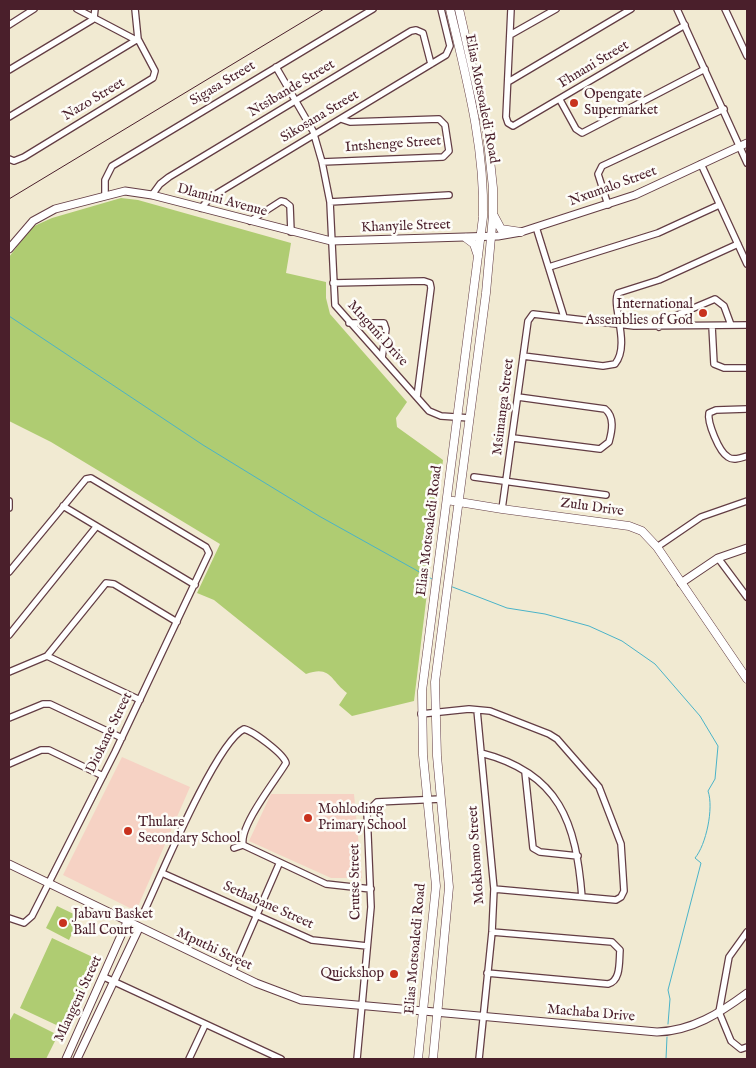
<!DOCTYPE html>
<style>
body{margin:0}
#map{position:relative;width:756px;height:1068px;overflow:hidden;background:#f1ead2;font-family:"IM FELL English",serif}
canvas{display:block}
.frame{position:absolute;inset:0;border:10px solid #4a1f2b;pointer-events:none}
</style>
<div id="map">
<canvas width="756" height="1068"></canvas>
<div class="frame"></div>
</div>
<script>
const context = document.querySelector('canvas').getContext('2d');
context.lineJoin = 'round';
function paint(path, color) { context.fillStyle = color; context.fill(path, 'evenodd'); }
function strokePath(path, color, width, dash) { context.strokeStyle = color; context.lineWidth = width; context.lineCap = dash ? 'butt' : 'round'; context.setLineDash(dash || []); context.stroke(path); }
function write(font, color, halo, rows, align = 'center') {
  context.font = font + ' "IM FELL English",serif'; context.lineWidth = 5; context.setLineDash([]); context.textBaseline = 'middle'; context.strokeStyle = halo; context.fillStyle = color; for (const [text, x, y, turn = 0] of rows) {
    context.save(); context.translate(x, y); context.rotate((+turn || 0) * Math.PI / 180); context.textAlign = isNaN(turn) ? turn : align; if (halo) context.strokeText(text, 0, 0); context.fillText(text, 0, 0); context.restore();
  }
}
const built = new Path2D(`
 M122,757L190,787L136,911L63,875Z
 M271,794H354L362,878H331L249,841Z`);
const green = new Path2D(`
 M121,198L138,200L291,243L286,273L326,282V298L330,314L407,402L396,418L397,427L443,460L414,701L352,716L339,705L347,693C330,680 331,665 306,674L214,600L197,593L220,544L51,442L9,421V257L32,227L52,218Z
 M57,906L80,917L69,940L46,928Z
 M52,938L99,960L67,1030L20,1008Z
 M14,1013L58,1035L46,1059H9V1022Z`);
const stream = new Path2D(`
 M9,316L203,445L319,516L432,579
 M450,586L507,608L545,614L589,626L622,641L655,664L700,716L718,746L715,779L708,791C714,808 706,845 695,858L701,863L668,990L670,999L668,1024
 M666,1059L667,1037`);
const minor = new Path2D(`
 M77,9L136,40
 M511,9L506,117L508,123L513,126L685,25
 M677,9L747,163
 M725,9L747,56
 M9,25L34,9
 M510,35L556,9
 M276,67L313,131L322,162L330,202L335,305L429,411L441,416L470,418
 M9,70L92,20L94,18L95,9
 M508,82L631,9
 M560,100L576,129L582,133L705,69
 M9,117L138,39
 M9,159L14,161L24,157L153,78L155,71L138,39L135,9
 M322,162L443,157L449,151L445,125L439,119L350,122L341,119
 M701,164L747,264
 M105,194V180L112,166L373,9
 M152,195L160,184L169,177L411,31L416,30L423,33L431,64
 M330,202L449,195
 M608,205L598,174L602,166L724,109
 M201,208L211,197L446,55L450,46L441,9
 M250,221L281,201L285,202L290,206L291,232
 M536,227L564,317
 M549,267L658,233L719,205
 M333,283L424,281L430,283L431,288L417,397
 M349,323H384L386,329L382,358
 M712,326L714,364L724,368H747
 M659,327L677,315L715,299L724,306L731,325
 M523,356L603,366L615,364C631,345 611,305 618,293L659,280L738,244
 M747,409L716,410L709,413C707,422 719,452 728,457C733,461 741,458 747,456
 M513,438L600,449L609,442C612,431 615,417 605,409L518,397
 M474,477L606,495
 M9,501V508
 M63,506L195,585
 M502,509L528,321L533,314L634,326L747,325
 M657,547L701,517L747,501
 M718,558L747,597
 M9,572L86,479L91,478L206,547L209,553L115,752L32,916L24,923L9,918
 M9,635L96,527
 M47,656L140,700
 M9,672L47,656L106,583L114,584L177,622
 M477,710L494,889L492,932L479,1059
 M421,714L469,709L490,711L549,734L557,739L599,787L621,844L624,891L621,897L616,900L494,889
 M9,718L43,704H50L122,738
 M481,753C560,773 576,823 582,897
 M9,764L41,750H49L103,776
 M525,772L533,848L540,852L578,856
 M234,848L243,845
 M162,873L312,940L367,946
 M143,914C159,880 216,742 244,729C253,731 284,754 286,763C276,780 239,826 243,845L326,884L371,889
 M747,932L729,957L719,1012L731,1041L741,1049L747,1047
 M232,972L279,864
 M487,973L608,984C621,981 619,962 620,950L612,942L492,932
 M104,977L281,1059
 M189,1059L205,1025
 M357,1059L371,907L367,812L377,802L441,799`);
const tertiary = new Path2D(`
 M9,249L33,221L55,209L125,191L152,195L331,241L498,236L521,232L635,195L747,143
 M681,583L718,558L747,548
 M9,864L256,983L301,1000L657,1032C692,1031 720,1013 747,993
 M66,1059L127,922
 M77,1059L139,928`);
const secondary = new Path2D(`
 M494,216L501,229L521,232
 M466,238L474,244L478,256
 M447,500L502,509L629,526L642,531L657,547L747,679
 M418,1059L436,886L423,755L422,691L483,217C485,146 466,77 450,9
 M433,1059L449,887L437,756L435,682L486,293L493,215V188L487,132L459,9`);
const rail = new Path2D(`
 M9,199L324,9`);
const markers = [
 [574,103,5,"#c8321e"],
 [703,313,5,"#c8321e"],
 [308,818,5,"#c8321e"],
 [128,831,5,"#c8321e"],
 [63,923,5,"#c8321e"],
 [394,974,5,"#c8321e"]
];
const streetNames = [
 ["Fhnani Street",594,65,-31],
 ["Sigasa Street",223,84,-31],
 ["Ntsibande Street",292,89,-31],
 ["Elias Motsoaledi Road",481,99,79],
 ["Nazo Street",94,100,-31],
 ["Sikosana Street",320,117,-31],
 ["Intshenge Street",393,145,-4],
 ["Nxumalo Street",613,187,-20],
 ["Dlamini Avenue",222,201,15],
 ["Khanyile Street",406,227,-2],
 ["Mnguni Drive",377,334,48],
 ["Msimanga Street",504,407,-83],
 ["Zulu Drive",592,508,8],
 ["Elias Motsoaledi Road",430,531,-83],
 ["Diokane Street",110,733,-64],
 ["Mokhomo Street",477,855,-94],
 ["Crutse Street",356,882,-91],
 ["Sethabane Street",268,906,24],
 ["Elias Motsoaledi Road",416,949,-85],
 ["Mputhi Street",214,950,25],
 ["Mlangeni Street",79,999,-65],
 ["Machaba Drive",591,1014,5]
];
const poiNames = [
 ["Opengate",584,95],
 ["Supermarket",584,111],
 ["International",693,305,"right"],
 ["Assemblies of God",693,321,"right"],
 ["Mohloding",318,810],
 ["Primary School",318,826],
 ["Thulare",138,823],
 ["Secondary School",138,839],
 ["Jabavu Basket",73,915],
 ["Ball Court",73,931],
 ["Quickshop",384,974,"right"]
];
paint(built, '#f6d2c4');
paint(green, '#afcc72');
strokePath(stream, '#4ab3c8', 1);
strokePath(minor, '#633d44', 8);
strokePath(tertiary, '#633d44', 9);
strokePath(secondary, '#633d44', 9);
strokePath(minor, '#fff', 5.5);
strokePath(tertiary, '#fff', 7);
strokePath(secondary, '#fff', 8);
strokePath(rail, '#4a1f2b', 1);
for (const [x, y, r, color] of markers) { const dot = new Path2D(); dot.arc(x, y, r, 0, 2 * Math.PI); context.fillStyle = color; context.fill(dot); strokePath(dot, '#fdfcf7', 2); }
write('14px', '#4a1f2b', '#fdfcf7', streetNames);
write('14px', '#4a1f2b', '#fdfcf7', poiNames, 'left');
</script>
